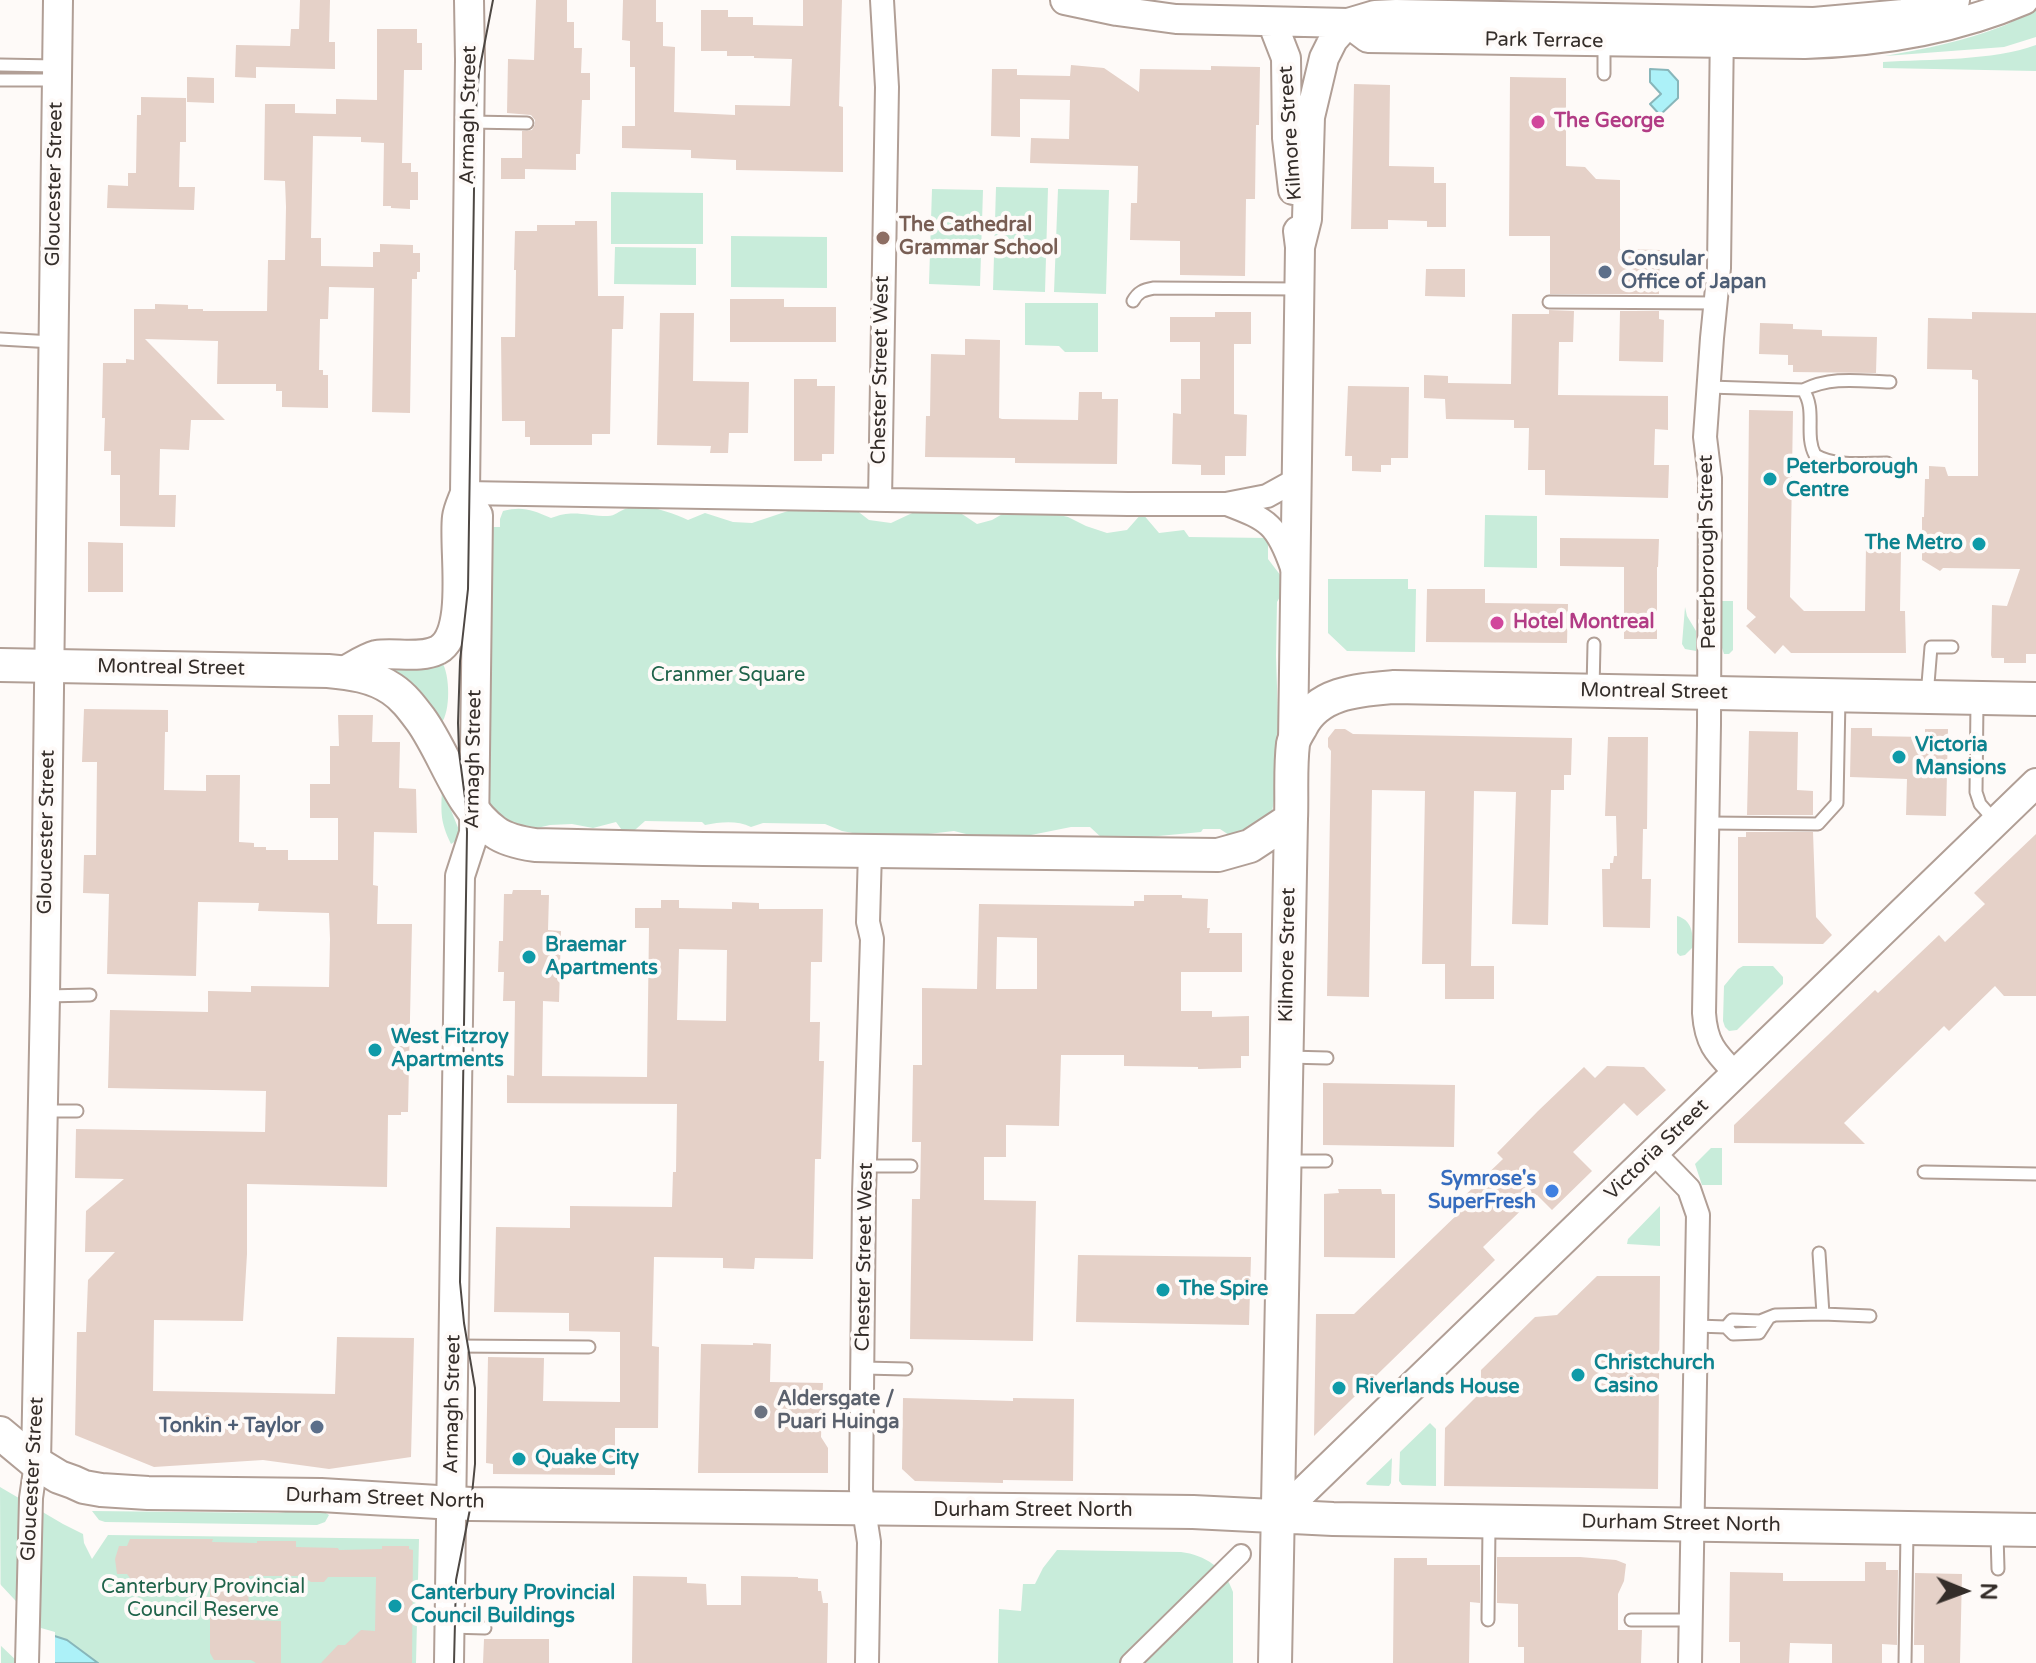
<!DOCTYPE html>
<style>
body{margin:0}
#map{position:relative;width:2036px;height:1663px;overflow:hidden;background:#fefaf8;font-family:"Varela Round",sans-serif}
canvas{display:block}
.north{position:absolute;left:1924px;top:1551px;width:80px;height:80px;-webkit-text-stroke:6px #fefaf8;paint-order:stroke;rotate:91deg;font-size:22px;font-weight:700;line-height:32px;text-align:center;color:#342d29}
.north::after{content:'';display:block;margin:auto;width:28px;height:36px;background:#342d29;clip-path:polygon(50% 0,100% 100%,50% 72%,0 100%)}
</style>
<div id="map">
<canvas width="2036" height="1663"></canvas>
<div class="north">N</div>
</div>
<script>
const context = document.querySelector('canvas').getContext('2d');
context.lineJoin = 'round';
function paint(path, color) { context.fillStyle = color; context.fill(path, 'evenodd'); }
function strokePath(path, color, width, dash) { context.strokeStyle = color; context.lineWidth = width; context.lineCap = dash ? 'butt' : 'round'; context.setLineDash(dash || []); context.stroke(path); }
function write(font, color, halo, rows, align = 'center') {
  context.font = font + ' "Varela Round",sans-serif'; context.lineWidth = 8; context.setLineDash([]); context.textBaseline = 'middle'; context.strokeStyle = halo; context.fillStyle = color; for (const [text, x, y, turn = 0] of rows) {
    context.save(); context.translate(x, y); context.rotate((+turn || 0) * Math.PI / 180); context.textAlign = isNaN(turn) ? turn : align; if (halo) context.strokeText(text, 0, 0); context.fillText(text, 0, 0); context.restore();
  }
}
const green = new Path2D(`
 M2036,7V37L2004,47L1885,56C1924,49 1965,41 2003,26C2015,22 2024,12 2036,7Z
 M2036,45V71L1883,68V62C1929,59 1993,61 2036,45Z
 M996,187L1048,188L1045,292L993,290Z
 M932,189L983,190L980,286L929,284Z
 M1058,189L1109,190L1106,294L1054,292Z
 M611,192L703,193V244H611Z
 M731,236L827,237V288L731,287Z
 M615,247L696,248V285L614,284Z
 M1025,303H1098V352H1065L1059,346L1025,345Z
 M836,506H851L869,520L891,523L925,507L959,512L977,524L992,520L1006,512L1024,507L1068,517L1086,526L1107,533L1127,530L1142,513L1159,533L1184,530L1189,537L1268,538V559L1281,576L1285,588L1277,602L1276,656L1279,748L1277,784L1270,823L1265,828L1229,835L1220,829H1203L1201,832L1127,839H1103L1090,827H1071L1016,838L978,837L954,831L885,839L842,831L825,824L763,823L751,827C737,820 720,822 705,825L702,822L645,821L627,837L616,822L593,828L572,824L550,825L520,832L494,824L486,797L492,527H500V519L503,511C523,506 532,510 551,518C573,509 585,516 608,516C615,516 619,511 625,509C642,502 672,512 688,520L705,513L733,522L752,523L800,507L818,512Z
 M1485,515L1537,516V568L1484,567Z
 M1328,579H1408V589H1416L1415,652L1347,651L1328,633Z
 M1721,601H1733V650L1729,654H1724L1720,642Z
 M1685,607L1687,616L1696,631V651L1685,649L1682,644Z
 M442,662C450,675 451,711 441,724L389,667Z
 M442,788L461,835L459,839L451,844C440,821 441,813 442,788Z
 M1677,916C1692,920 1693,933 1693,947L1685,955L1680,956L1677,953Z
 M1743,966H1773L1783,977V984L1737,1030L1729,1031L1725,1027L1723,1021L1724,986L1738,969Z
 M1711,1148H1722V1185H1702L1695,1164Z
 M1660,1206V1246L1627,1244L1628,1239Z
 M1430,1423L1436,1429V1486L1402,1485L1399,1481L1400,1452Z
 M1392,1458L1391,1483L1389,1486L1367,1485L1366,1483Z
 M0,1487L63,1524L83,1534L84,1543L92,1559L108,1535L419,1539L416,1663H1Z
 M318,1508L329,1515L325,1522L317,1525L105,1522L99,1520L92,1511L278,1513Z
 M1057,1550L1181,1552C1205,1555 1225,1568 1233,1592V1663H998L999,1609L1021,1611L1023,1584H1035L1043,1568Z`);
const water = new Path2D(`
 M1650,69L1668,70L1678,81V98L1660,115L1650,104L1661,94L1650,82Z
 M0,1588L39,1631L67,1640L98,1663H24Z`);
const pier = new Path2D(`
 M0,1584L41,1628L55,1632V1663H19L0,1645Z`);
const building = new Path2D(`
 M300,0H330L329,42H335V69L256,67V78L235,77L236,45L290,46L291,29H299Z
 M536,0H567V22H574V48H582L581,73H590V100H582L580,154H576V170L525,169V179H501V158H522V131L532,130L535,124V120L531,115L507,113L508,59L534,60Z
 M623,0H656V22H663V46L675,47L674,112L735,115V105L790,106L792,59L754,58V56H727V51H701V10H728V17H753V25L803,26V0H842L839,106L843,107V172L736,170V160L691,158V150L622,148V126H635V67H630V41L622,40Z
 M377,29H417V43H422V70H404L402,163H411V172H418V200H410V209L391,208V206H383L384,143L361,142V137L313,136L311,238H321V266L373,267V252H380V244L413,245V253H420V272H417V279H412L410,413L372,412L374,288L329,287L328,319H320L319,370H323V375H328V408L282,407V391H276V384H217L218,341L145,339L225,420H191L189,450L160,449L159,495H176L175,527L120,526V475H111V451H104L105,418H102L103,363H126V359L134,360V309H155V304L188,305V309H203V311H267L268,260H285L286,207L285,181L264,180L265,104H295V113L336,114V99L377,100Z
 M1071,65L1104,68L1139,92L1140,69L1211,70V66L1260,67L1259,125H1256L1255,199H1246L1245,276L1180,275V241L1130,240L1131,203H1137L1138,166L1030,163L1031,138L1069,139L1070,100L1020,99V137L991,136L992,69H1017V75L1070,76Z
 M187,77L214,78V103L187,102Z
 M1510,77L1566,78V166L1585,167L1596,179L1620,180V249L1660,250L1659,294H1550V236H1509Z
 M1354,84L1390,85L1389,166L1434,167V183H1446V227H1427V221L1388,220V229H1351Z
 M141,97L186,98V142H180L179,187H195L194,210L107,208L108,185L128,186V173H136L137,115H141Z
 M575,221H597L598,296H624L623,329H612L610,434H592V445H530V437H525V421H502L501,337H515L516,270H514L515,231H537V225H575Z
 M1426,269H1465V297L1425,296Z
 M730,299H784V307H836V342H730Z
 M1549,310L1574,311L1573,342H1559L1558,395L1668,396V430L1655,429L1654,465H1669L1668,498L1545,495V470H1528L1529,428H1514V420L1446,419L1445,399L1424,398V375L1448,376V383L1511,384L1512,314H1549Z
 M1620,311H1659V319L1664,320L1663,362L1619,361Z
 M1215,312H1251V344H1234V414L1247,415L1246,456H1225V475H1201V465L1172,464L1173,413L1181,414V379H1200V342H1170V317H1215Z
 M1972,312L2036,313V654H2026V663H2004V658H1992L1991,655L1992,605L2007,606L2020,569L1943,568L1940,571L1922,560V517H1924L1925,479H1929V466L1945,467L1948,476H1978V380L1972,379V370L1927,369L1928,318L1972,319Z
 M660,313H694L693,381L749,382L748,433H729L728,453H710L711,446L657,445Z
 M1760,323L1793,324V329L1822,330V336L1877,337L1876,373L1793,372V365H1788V355L1759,354Z
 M965,339L1000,340L999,418L1002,419L1078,420L1079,392H1102V399H1118L1117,464L1015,463V458L925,457L926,416H930L931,354L965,355Z
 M794,379H817V386H835L834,454H822V461H794Z
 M1348,386L1409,387L1408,458H1391V465H1381V472L1352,471V456H1345Z
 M1749,410L1793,411L1790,597L1804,611H1865L1866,547L1901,548L1900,611H1905L1906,653H1791L1783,645L1775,654L1746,626L1756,617L1747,609Z
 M1560,538L1659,539L1658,567H1657V639H1624V567L1560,566Z
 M88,542L123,543V592H88Z
 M1427,589H1485V603L1568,604L1567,643L1426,642Z
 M84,709L168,710V732H165L164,790L206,791V775H240L239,842L254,843V847H266V850H288V860H338V818H310V784H330V746H339L338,715H373L372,742H400L399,788L416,789L417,833L374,832L373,885L378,886L377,924H412L408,1112H401V1115H388L387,1187L247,1184V1254L243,1321L154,1320L153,1391L335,1394L337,1337L414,1338L411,1457L329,1469L263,1460L154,1467L75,1435L77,1332H86L88,1280L115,1252H85L86,1211L124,1179L75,1178L76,1129L265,1132L266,1091L108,1088L110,1010L208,1012V991L251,992V986L329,987L330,939L329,913L258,911L259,903L198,902L196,976L107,974L109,894L83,893L84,855H96L97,762H82Z
 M1851,728H1872V736L1925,737V729H1948L1946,816L1906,815L1907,779L1850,777Z
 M1335,729H1345L1353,734L1572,738L1571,775H1564V790H1551L1548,925L1512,924L1516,792L1474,791L1471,966H1494V999H1445V964H1422L1425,791L1372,790L1369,997L1327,996L1331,751L1328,747V738Z
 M1749,731L1798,732L1797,790L1813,791V815H1747Z
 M1608,737H1648L1647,829H1643L1642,879H1651L1650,928L1603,927L1602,869H1610V863H1613L1614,856H1617L1616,816H1605Z
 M1746,832H1813L1816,917L1832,935L1823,944L1738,943V837H1746Z
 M2036,834V996H2004L1995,986L1949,1031L1944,1026L1844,1123L1865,1144L1734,1143V1125L1875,990L1878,993L1939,935L1945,942L1985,904L1974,893Z
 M513,890H541V895H549L548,930L561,931L559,1002L543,1001L542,1076L647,1077L649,928H635V908H661V900H679V908L732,909V902L759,903V909H823L822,962H811L810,1022H820L819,1061H824L821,1159H815L813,1259L755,1258L754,1269L723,1268V1258L654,1257L652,1346L659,1347L658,1428H615V1475L493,1474V1464L486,1463L488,1357L544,1358L543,1401L620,1402V1332L569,1331V1313L494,1312L496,1227L570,1228V1206L672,1207L673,1172H676L677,1104L507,1103V1075L514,1076L515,1001H503L504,972H498L499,941H503L504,894H512ZM679,949L727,950L726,1021L677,1020Z
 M1144,895H1182V898L1208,899L1207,928H1210L1209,933H1242V972H1181V1011H1212V1017L1249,1016V1056H1241V1068L1198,1069V1067L1124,1066V1055H1061L1059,1126L1006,1125V1157H984V1200L1036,1201L1033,1341L910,1339L912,1199H920L921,1142H912L913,1065H922V988L977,989L979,904L1134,906V901H1144ZM997,937L1037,938V989H996Z
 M1607,1066L1644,1067L1666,1090L1637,1116L1624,1103L1573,1152L1592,1171L1552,1210L1537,1195L1483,1247L1495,1260L1314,1436L1316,1314H1354L1463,1209L1457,1203L1503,1159L1497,1153L1538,1111L1584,1067L1595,1078Z
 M1323,1083L1455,1085L1454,1147L1323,1145Z
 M1338,1189H1381L1382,1194H1395V1258L1324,1257V1194L1339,1193Z
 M1078,1255L1251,1257L1249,1325L1076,1322Z
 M1597,1276H1660L1658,1489L1444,1486L1445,1428L1481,1392V1370L1535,1317L1557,1315Z
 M753,1343L771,1344L770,1382L823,1383L821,1437L828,1448V1473H698L701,1344L753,1345Z
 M903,1398L1013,1401V1398L1074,1399L1073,1481L1003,1480V1483L915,1481L902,1469Z
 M130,1539H213L212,1542L257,1543V1541H296V1547L338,1548L339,1550L382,1549V1546H409V1549L413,1550L412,1663H321L338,1645H345L361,1630L375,1631L376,1577H328L324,1582H311L302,1576H249L248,1620L281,1621V1663H256L251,1660H214L210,1653V1581H132L127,1574H117L115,1559L119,1546H127Z
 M1497,1557H1580L1616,1560L1626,1564L1624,1581L1618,1594V1630H1642L1641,1663H1524V1647H1518V1604L1497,1603Z
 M1394,1558H1427V1565H1480V1603L1470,1602L1469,1663H1393Z
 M1865,1562H1886V1570H1898L1897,1645L1882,1644V1663H1832V1644L1790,1643L1789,1663H1740V1642H1729L1730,1572L1783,1573V1581H1865Z
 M1915,1573L1962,1574L1960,1663H1924V1645H1914Z
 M633,1576L687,1577V1583L706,1584L707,1605H741V1576L798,1577V1578L818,1579V1591H821L823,1603H828L827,1663H632Z
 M484,1639H549V1663H483Z`);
const service = new Path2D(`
 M1604,43V74
 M0,65L56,66
 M0,80H56
 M470,122L527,123
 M1133,301C1138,292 1143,290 1154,288L1298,289
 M1549,302L1716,303
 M0,339L53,342
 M1709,387L1803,390C1817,410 1804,434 1815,455C1835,467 1864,463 1887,463
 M1803,390C1832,376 1859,381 1890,382
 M1593,690L1594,644
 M1927,696L1931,647H1952
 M1977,702L1976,792L1980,804L1996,822
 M1708,823L1818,824L1837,803L1839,698
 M47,996L90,995
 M1288,1057L1327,1058
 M43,1111H77
 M1289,1161H1326
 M866,1166H911
 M1924,1172L2036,1174
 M1823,1314L1870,1316
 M1697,1326L1726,1327L1732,1320L1760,1321L1775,1315L1823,1314L1819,1253
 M1726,1327L1733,1334L1759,1333L1768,1319
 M454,1346L589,1347
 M864,1368L906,1369
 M1997,1534L1998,1569
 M1488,1620L1489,1526
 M1631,1620H1691
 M450,1627L485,1628
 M1905,1663L1907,1532`);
const pedestrian = new Path2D(`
 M1130,1663L1241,1554`);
const minor = new Path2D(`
 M1722,26L1719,268L1712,338L1705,437L1710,478L1709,725L1704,1013C1706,1044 1716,1053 1736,1074
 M465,493L1128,504H1226L1267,496L1296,480
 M880,500L887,87L882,0
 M1227,504C1269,520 1277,525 1292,568
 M1654,1153L1689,1189L1698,1215L1690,1663
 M27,1663L31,1498L36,1463
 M867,1663L869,1542L861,1490L864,1193L872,939L868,922L870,851`);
const tertiary = new Path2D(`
 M1065,0L1117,11L1176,19L1348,23L1368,38L1805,44C1880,42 1954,30 2024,0
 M1272,22L1286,58L1287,138L1293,190
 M1300,247L1307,219L1310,117L1324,58L1333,40L1348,23L1375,15L1396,14L1814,22L1903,14L1955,0
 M342,672C352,667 365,658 376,655C395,652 420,659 438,650C469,633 453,548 457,517C458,509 462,501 465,493
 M1293,741L1300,247L1298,231
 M36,1463L45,996L58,0
 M1278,1516L2036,783
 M449,1663L460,876L474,833L478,515L465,493L470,60L469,0`);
const secondary = new Path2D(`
 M0,665L328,671C350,673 373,676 392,689C404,697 412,708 421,720C446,755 459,806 495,832C506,840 521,843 535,845L703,849L1218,855L1250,846L1291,819
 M0,1433L36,1463L59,1477L73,1482L84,1487L101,1490L148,1493L321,1495L471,1504L1193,1512L1333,1519L2036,1530
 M1275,1663L1291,819C1292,795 1290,768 1293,744C1294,738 1298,732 1301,727C1318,692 1359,690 1394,687L2036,699`);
const tram = new Path2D(`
 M454,1663L456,1580L471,1504L475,1464V1388L464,1323L460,1282L467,832L465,798L459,752L458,723L460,661L468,589L475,123L479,72L493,0`);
const markers = [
 [1538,122,8,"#d1479c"],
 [883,238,8,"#8d6e63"],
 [1605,272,8,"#5c6f8a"],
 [1770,479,8,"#0f9aa8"],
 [1979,544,8,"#0f9aa8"],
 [1497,623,8,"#d1479c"],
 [1899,757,8,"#0f9aa8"],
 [529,957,8,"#0f9aa8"],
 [375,1050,8,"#0f9aa8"],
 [1552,1191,8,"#3f7fe0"],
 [1163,1290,8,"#0f9aa8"],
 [1578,1375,8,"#0f9aa8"],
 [1339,1388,8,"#0f9aa8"],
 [761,1412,8,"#6b7280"],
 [317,1427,8,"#5c6f8a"],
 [519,1459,8,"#0f9aa8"],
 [395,1606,8,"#0f9aa8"]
];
const streetNames = [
 ["Park Terrace",1544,41,1],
 ["Armagh Street",469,115,-89],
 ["Kilmore Street",1291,133,-94],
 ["Gloucester Street",55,184,-89],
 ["Chester Street West",881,370,-89],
 ["Peterborough Street",1708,552,-91],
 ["Montreal Street",171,668,1],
 ["Montreal Street",1654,692,1],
 ["Armagh Street",474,759,-89],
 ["Gloucester Street",47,832,-89],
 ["Kilmore Street",1288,955,-89],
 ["Victoria Street",1657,1150,-44],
 ["Chester Street West",865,1257,-89],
 ["Armagh Street",453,1404,-89],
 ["Gloucester Street",33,1479,-87],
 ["Durham Street North",385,1499,2],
 ["Durham Street North",1033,1511],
 ["Durham Street North",1681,1524,1]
];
const hotelNames = [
 ["The George",1554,122],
 ["Hotel Montreal",1513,623]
];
const educationNames = [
 ["The Cathedral",899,226],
 ["Grammar School",899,249]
];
const serviceNames = [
 ["Consular",1621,260],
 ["Office of Japan",1621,283],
 ["Tonkin + Taylor",301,1427,"right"]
];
const cultureNames = [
 ["Peterborough",1786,468],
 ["Centre",1786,491],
 ["The Metro",1963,544,"right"],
 ["Victoria",1915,746],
 ["Mansions",1915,769],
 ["Braemar",545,946],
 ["Apartments",545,969],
 ["West Fitzroy",391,1038],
 ["Apartments",391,1061],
 ["The Spire",1179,1290],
 ["Christchurch",1594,1364],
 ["Casino",1594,1387],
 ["Riverlands House",1355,1388],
 ["Quake City",535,1459],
 ["Canterbury Provincial",411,1594],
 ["Council Buildings",411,1617]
];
const parkNames = [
 ["Cranmer Square",728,676],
 ["Canterbury Provincial",203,1588],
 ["Council Reserve",203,1611]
];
const shopNames = [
 ["Symrose's",1536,1180],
 ["SuperFresh",1536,1203]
];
const worshipNames = [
 ["Aldersgate /",777,1400],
 ["Puari Huinga",777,1423]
];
paint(green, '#c8ecda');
paint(water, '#acf1f8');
strokePath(water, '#88b6ba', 2);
paint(pier, '#fefaf8');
paint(building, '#e5d1c8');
strokePath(service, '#b19f96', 15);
strokePath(pedestrian, '#b19f96', 22);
strokePath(minor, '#b19f96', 26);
strokePath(tertiary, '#b19f96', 32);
strokePath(secondary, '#b19f96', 36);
strokePath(service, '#fff', 11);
strokePath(pedestrian, '#fff', 18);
strokePath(minor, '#fff', 22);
strokePath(tertiary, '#fff', 28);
strokePath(secondary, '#fff', 32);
strokePath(tram, '#4e4844', 2);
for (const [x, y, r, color] of markers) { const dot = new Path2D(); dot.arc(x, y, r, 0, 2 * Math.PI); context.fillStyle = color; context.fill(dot); strokePath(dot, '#fefaf8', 3); }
write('20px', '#342d29', '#fefaf8', streetNames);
write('bold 20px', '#b23c85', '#fefaf8', hotelNames, 'left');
write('bold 20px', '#785e54', '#fefaf8', educationNames, 'left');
write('bold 20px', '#4e5e75', '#fefaf8', serviceNames, 'left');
write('bold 20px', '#0d838f', '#fefaf8', cultureNames, 'left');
write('20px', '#1f634a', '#fefaf8', parkNames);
write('bold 20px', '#366cbe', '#fefaf8', shopNames, 'right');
write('bold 20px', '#5b616d', '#fefaf8', worshipNames, 'left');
</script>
